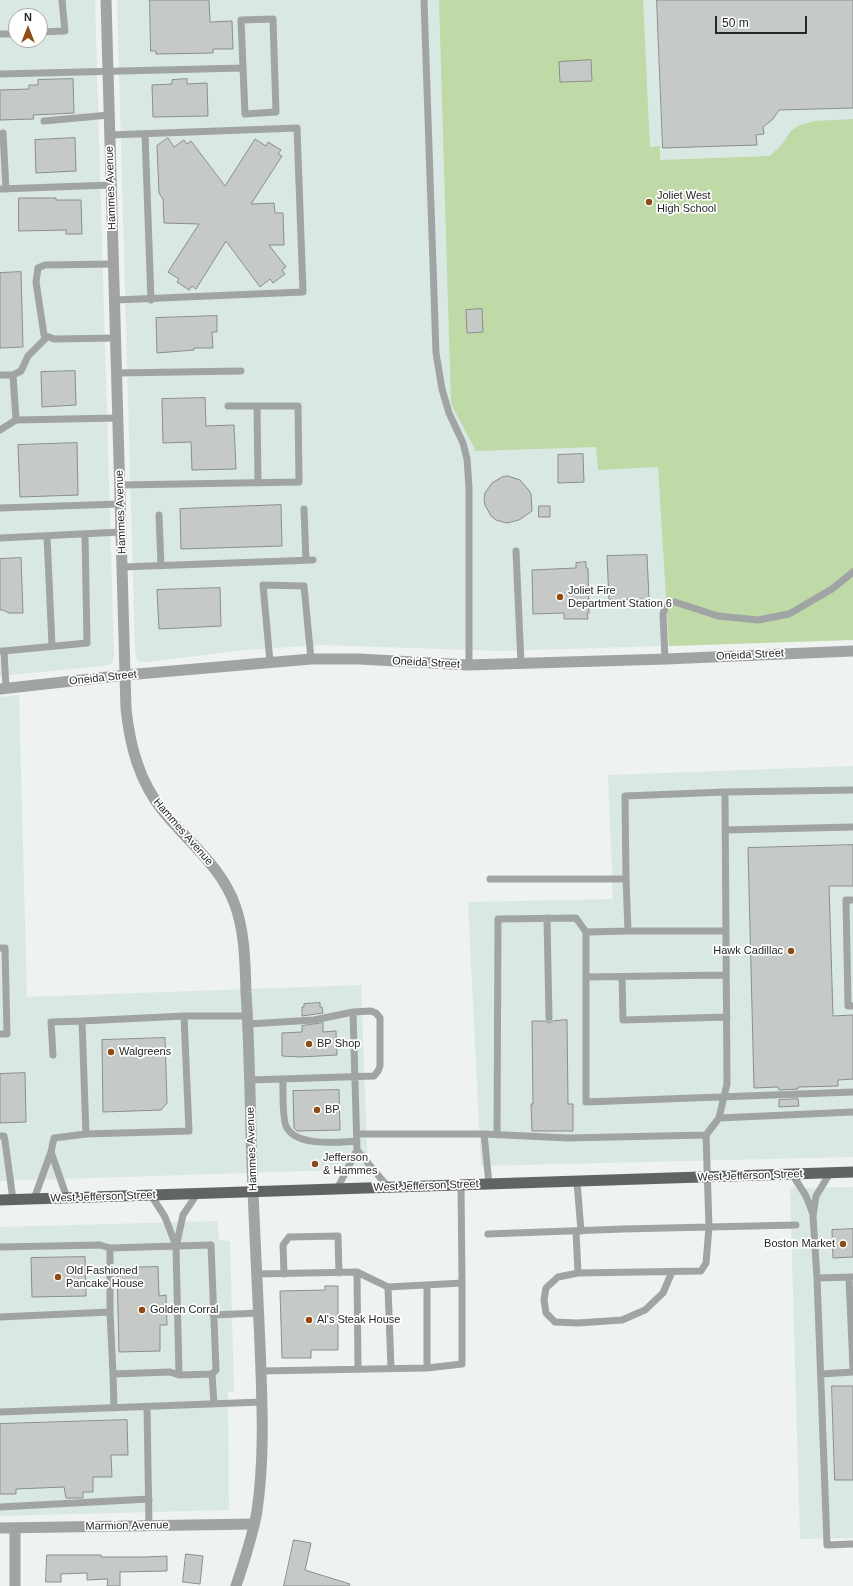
<!DOCTYPE html>
<style>
body{margin:0}
#map{position:relative;width:853px;height:1586px;overflow:hidden;background:#eef2f1;font-family:Arial,sans-serif}
canvas{display:block}
.north{position:absolute;left:8px;top:8px;width:40px;height:40px;box-sizing:border-box;background:#fff;border:1px solid #a8a9a8;border-radius:50%;rotate:0deg;font-size:11px;font-weight:700;line-height:16px;text-align:center;color:#252726}
.north::after{content:'';display:block;margin:auto;width:14px;height:18px;background:#8d4c17;clip-path:polygon(50% 0,100% 100%,50% 72%,0 100%)}
.scale{position:absolute;left:715px;top:16px;width:92px;height:18px;box-sizing:border-box;border:2px solid #252726;border-top:0;padding-left:5px;font-size:12px;line-height:14px;white-space:nowrap;color:#252726;-webkit-text-stroke:3px #fff;paint-order:stroke}
</style>
<div id="map">
<canvas width="853" height="1586"></canvas>
<div class="north">N</div>
<div class="scale">50 m</div>
</div>
<script>
const context = document.querySelector('canvas').getContext('2d');
context.lineJoin = 'round';
function paint(path, color) { context.fillStyle = color; context.fill(path, 'evenodd'); }
function strokePath(path, color, width, dash) { context.strokeStyle = color; context.lineWidth = width; context.lineCap = dash ? 'butt' : 'round'; context.setLineDash(dash || []); context.stroke(path); }
function write(font, color, halo, rows, align = 'center') {
  context.font = font + ' Arial,sans-serif'; context.lineWidth = 3.5; context.setLineDash([]); context.textBaseline = 'middle'; context.strokeStyle = halo; context.fillStyle = color; for (const [text, x, y, turn = 0] of rows) {
    context.save(); context.translate(x, y); context.rotate((+turn || 0) * Math.PI / 180); context.textAlign = isNaN(turn) ? turn : align; if (halo) context.strokeText(text, 0, 0); context.fillText(text, 0, 0); context.restore();
  }
}
const built = new Path2D(`
 M0,0H95L114,655L113,660L111,664L103,666L0,676ZM16,16H40V40H16Z
 M117,0H853V640L501,651L321,645L245,650L147,662L138,661L135,652Z
 M19,695L27,997L361,985L368,1169L0,1181V697Z
 M853,766V1157L481,1166L468,902L613,899L608,775Z
 M853,1187V1538L800,1539L790,1188Z
 M217,1221L219,1240L230,1241L234,1391L228,1392L229,1510L0,1516V1227Z`);
const green = new Path2D(`
 M439,0H643L650,147L660,146V160L770,156L782,144L791,131L798,126L814,121L853,119V640L669,646L658,467L598,470L596,447L476,451L451,404Z`);
const building = new Path2D(`
 M150,0H209L210,22L232,21L233,49H213V53L156,54V51H151Z
 M657,0H853V108L779,110L773,119L763,127L764,134L756,135L757,145L663,148Z
 M591,60L592,81L560,82L559,62Z
 M73,79L74,113L33,115L34,119L0,120V90L29,89V85H38V80Z
 M187,79V84L207,83L208,116L153,117L152,85L172,84V80Z
 M75,138L76,171L36,173L35,140Z
 M168,138L174,147L184,140L187,144L191,141L225,186L255,139L266,146L268,142L281,150L278,154L282,156L251,204L274,203L275,213H283L284,245H269L286,267L282,270L285,274L273,283L270,279L260,287L226,241L196,289L192,286L189,290L177,282L179,279L168,272L199,224L164,223L163,199L159,193L157,146Z
 M19,198H56V200H81L82,234H66V230L19,231Z
 M21,272L23,347L0,348V273Z
 M482,309L483,332L467,333L466,310Z
 M217,316V332H212L213,348H194V350L157,353L156,318Z
 M75,371L76,405L42,407L41,372Z
 M205,398L206,426L234,425L236,469L192,470L191,442L163,443L162,399Z
 M77,443L78,495L20,497L18,445Z
 M583,454L584,482L558,483V455Z
 M508,476L520,480L528,489L531,494L532,511L519,520L507,523L496,520L491,516L485,505L484,499L485,493L492,483L502,477Z
 M281,505L282,546L181,549L180,509Z
 M539,506H550V517H539Z
 M647,555L649,599L609,600L607,556Z
 M21,558L23,613H9L3,610H0V559Z
 M586,562V568H588L589,613H587L588,619H564V613L533,614L532,570L576,568V563Z
 M220,588L221,626L159,629L157,590Z
 M853,845V886H829L833,1016L853,1015V1079L838,1080V1086L798,1087V1089L779,1090L778,1087L754,1088L748,848Z
 M320,1003V1007H322L323,1013L302,1016V1007H304V1004Z
 M567,1020L568,1104H573V1131H532L531,1104H533L532,1021H545L549,1023L553,1021Z
 M323,1023V1032L336,1031L337,1055L300,1057L282,1056V1033L302,1032V1026Z
 M165,1038L167,1103L161,1110L103,1112L102,1040Z
 M25,1073L26,1122L0,1123V1074Z
 M339,1090L340,1130L297,1131L294,1128L293,1091Z
 M798,1099L799,1106L779,1107V1100Z
 M853,1229V1257L833,1258L832,1230Z
 M85,1257L86,1296L32,1297L31,1258Z
 M158,1267L159,1296L166,1295L167,1325H160V1351L119,1352L117,1268Z
 M325,1286H338V1350H311V1358H282L280,1291L325,1290Z
 M832,1386H853V1480H835Z
 M127,1420L128,1455H111L112,1477H93V1492H83V1498H66L64,1487L16,1489V1494H0V1424Z
 M294,1540L311,1543L305,1570L350,1584L349,1586H284Z
 M186,1554L203,1556L200,1584L183,1582Z
 M47,1555H101V1557H146L167,1556V1571L120,1572V1586H107L108,1579L87,1580V1573L61,1574V1582H46Z`);
const service = new Path2D(`
 M424,0L436,353L442,389L449,413L463,443L467,459L469,487V665
 M40,32L65,31L62,0
 M0,34H16
 M0,74L243,68L245,114L276,112L273,19L241,20L243,68
 M44,121L109,115
 M3,133L6,189
 M145,134L151,300
 M110,135L297,128L303,292L115,300
 M0,189L111,185
 M113,264L45,265L38,268L36,282L44,335L54,339L116,338
 M117,373L241,371
 M0,375H13L21,371L28,356L47,337
 M13,375L16,420L118,418
 M257,406L258,483
 M0,430L16,420
 M120,485L299,482L298,406H228
 M0,508L120,504
 M304,509L306,560
 M159,515L161,566
 M47,536L52,646
 M0,538L121,532
 M516,551L521,664
 M122,567L313,560
 M0,651H4L6,688
 M4,651L87,643L85,534
 M665,659L663,614C665,606 667,603 675,602L718,616L758,620L789,614L832,589L853,572
 M270,662L263,585L304,586L311,659
 M725,830L853,827
 M490,879H626
 M853,900H846L848,1006H853
 M547,918L549,1018
 M628,931H726
 M586,932L628,931L626,879L625,796L725,792
 M0,948H5L7,1034H0
 M586,977L726,975
 M622,977L623,1020L727,1017
 M184,1016L189,1131L86,1134L82,1021L184,1016H247
 M248,1024L314,1020L353,1012L371,1011L376,1013L380,1018V1066L378,1071L374,1076L250,1080
 M53,1055L51,1022L82,1021
 M283,1079C283,1089 282,1121 287,1128C298,1147 339,1142 357,1141
 M719,1118L727,1084L725,792L853,790
 M357,1134H484L489,1184
 M484,1134L568,1138L706,1135L709,1227L706,1263L701,1271L578,1273L558,1277L546,1288L544,1300L546,1313L555,1322L578,1323L622,1320L645,1310L663,1293L672,1272
 M497,1135L498,919L576,918L586,932V1102L853,1092
 M706,1135L719,1118L853,1112
 M0,1136H4L5,1141L13,1200
 M357,1150L388,1187
 M51,1152L54,1138L86,1134
 M792,1174L806,1196L813,1214
 M577,1182L581,1231
 M337,1189L357,1150L353,1012
 M151,1195L165,1217L176,1246
 M34,1199L51,1152L67,1198
 M576,1231L578,1273
 M488,1234L623,1229L796,1225
 M0,1247L100,1245L110,1248
 M357,1272L358,1369
 M257,1274L357,1272L388,1287L462,1283
 M284,1274L283,1245L289,1237L338,1236L339,1273
 M853,1277L817,1278L827,1545L853,1544
 M817,1278L813,1216L816,1196L830,1173
 M849,1278L853,1368
 M427,1286V1368
 M388,1287L391,1368
 M213,1315L259,1313
 M0,1317L110,1312
 M261,1371L427,1368L462,1364V1283L461,1185
 M113,1374L110,1312V1248L211,1245L216,1370L212,1374L214,1404
 M821,1374L853,1372
 M179,1375L176,1247L183,1215L197,1194
 M147,1407L149,1526
 M114,1408L113,1374L170,1372L179,1375L212,1374
 M0,1412L262,1402
 M0,1507L149,1499`);
const minor = new Path2D(`
 M0,689L126,675L311,659H359L469,665L666,659L853,651
 M0,1528L254,1524
 M15,1528V1586`);
const tertiary = new Path2D(`
 M106,0L126,709C130,746 139,781 163,811C188,842 221,866 235,905C245,933 245,963 246,992C249,1039 250,1087 251,1134C253,1205 257,1275 260,1345C262,1400 265,1456 257,1511C253,1536 244,1561 236,1586`);
const primary = new Path2D(`
 M0,1200L853,1172`);
const markers = [
 [649,202,4,"#8d4c17"],
 [560,597,4,"#8d4c17"],
 [791,951,4,"#8d4c17"],
 [309,1044,4,"#8d4c17"],
 [111,1052,4,"#8d4c17"],
 [317,1110,4,"#8d4c17"],
 [315,1164,4,"#8d4c17"],
 [843,1244,4,"#8d4c17"],
 [58,1277,4,"#8d4c17"],
 [142,1310,4,"#8d4c17"],
 [309,1320,4,"#8d4c17"]
];
const streetNames = [
 ["Hammes Avenue",111,188,-92],
 ["Hammes Avenue",121,512,-92],
 ["Oneida Street",750,655,-3],
 ["Oneida Street",426,663,3],
 ["Oneida Street",103,678,-6],
 ["Hammes Avenue",183,832,49],
 ["Hammes Avenue",252,1149,-92],
 ["West Jefferson Street",750,1176,-2],
 ["West Jefferson Street",426,1186,-2],
 ["West Jefferson Street",103,1197,-2],
 ["Marmion Avenue",127,1526,-1]
];
const poiNames = [
 ["Joliet West",657,196],
 ["High School",657,209],
 ["Joliet Fire",568,591],
 ["Department Station 6",568,604],
 ["Hawk Cadillac",783,951,"right"],
 ["BP Shop",317,1044],
 ["Walgreens",119,1052],
 ["BP",325,1110],
 ["Jefferson",323,1158],
 ["& Hammes",323,1171],
 ["Boston Market",835,1244,"right"],
 ["Old Fashioned",66,1271],
 ["Pancake House",66,1284],
 ["Golden Corral",150,1310],
 ["Al's Steak House",317,1320]
];
paint(built, '#dae8e4');
paint(green, '#bfd9a7');
paint(building, '#c6cac7');
strokePath(building, '#8b8e8b', 1);
strokePath(service, '#a1a4a4', 7);
strokePath(minor, '#a1a4a4', 11);
strokePath(tertiary, '#a1a4a4', 11);
strokePath(primary, '#606464', 11);
for (const [x, y, r, color] of markers) { const dot = new Path2D(); dot.arc(x, y, r, 0, 2 * Math.PI); context.fillStyle = color; context.fill(dot); strokePath(dot, '#fff', 1.5); }
write('11px', '#252726', '#fff', streetNames);
write('11px', '#252726', '#fff', poiNames, 'left');
</script>
